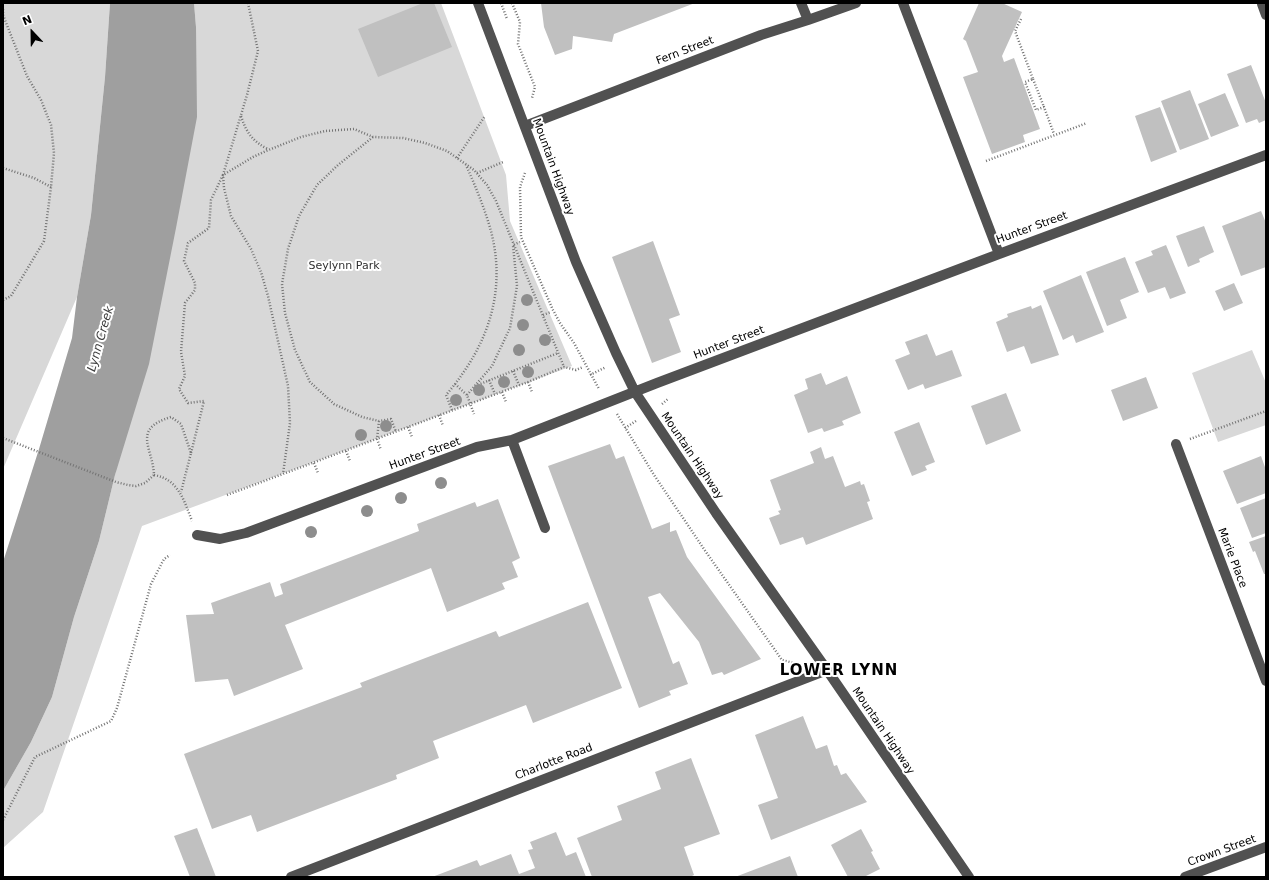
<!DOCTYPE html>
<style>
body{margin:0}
#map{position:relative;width:1269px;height:880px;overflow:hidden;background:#fff;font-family:"DejaVu Sans",sans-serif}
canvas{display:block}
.frame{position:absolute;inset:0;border:4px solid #000;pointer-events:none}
.north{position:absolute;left:12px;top:12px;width:40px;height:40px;-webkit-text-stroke:3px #fff;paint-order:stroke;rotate:338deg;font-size:11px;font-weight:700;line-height:16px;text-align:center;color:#000}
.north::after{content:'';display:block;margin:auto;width:14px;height:18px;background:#000;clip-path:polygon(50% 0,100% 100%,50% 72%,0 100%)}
</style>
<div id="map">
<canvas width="1269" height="880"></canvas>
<div class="frame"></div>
<div class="north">N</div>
</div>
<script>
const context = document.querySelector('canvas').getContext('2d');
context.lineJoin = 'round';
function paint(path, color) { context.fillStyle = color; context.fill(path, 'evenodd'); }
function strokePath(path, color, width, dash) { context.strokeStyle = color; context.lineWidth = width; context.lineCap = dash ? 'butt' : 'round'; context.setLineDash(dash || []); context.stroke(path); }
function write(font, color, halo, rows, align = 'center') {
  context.font = font + ' "DejaVu Sans",sans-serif'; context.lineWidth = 4; context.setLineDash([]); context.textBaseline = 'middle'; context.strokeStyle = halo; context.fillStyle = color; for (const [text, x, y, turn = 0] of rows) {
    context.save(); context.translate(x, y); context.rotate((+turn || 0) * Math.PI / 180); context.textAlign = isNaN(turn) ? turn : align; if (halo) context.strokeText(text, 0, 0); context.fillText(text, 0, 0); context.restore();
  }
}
const green = new Path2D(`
 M3,3H110L105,77L91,215L77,297L3,469Z
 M194,3H441L506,175L510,221L572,366L142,526L43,812L3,848V791L31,742L52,697L74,617L99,541L115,475L196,27Z
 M1252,350L1266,383V425L1218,442L1192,373Z`);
const water = new Path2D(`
 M110,3H194L196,27L197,117L176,228L149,364L115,475L99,541L74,617L52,697L31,742L3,791V562L39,449L72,338L77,297L91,215L105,77Z`);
const building = new Path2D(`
 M423,3H434L452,47L378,77L358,29Z
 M541,3H695L614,34L612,42L573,36L572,49L555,55L544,27Z
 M979,3H1002L1022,12L1002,56L1004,62L1014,58L1040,129L1023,135L1025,142L992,154L963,77L978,72L966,41L963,39Z
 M1251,65L1266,103V120L1259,123L1257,119L1246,123L1227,74Z
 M1190,90L1209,139L1180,150L1161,101Z
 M1225,93L1239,126L1211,137L1198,104Z
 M1160,107L1177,152L1151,162L1135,116Z
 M1261,211L1266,223V267L1241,276L1222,226Z
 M1204,226L1214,252L1199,259L1200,262L1188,267L1176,236Z
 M653,241L680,315L669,319L681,352L652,363L612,257Z
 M1166,245L1186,293L1170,299L1165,287L1148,293L1135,262L1153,255L1151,251Z
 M1125,257L1139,292L1120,300L1127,318L1107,326L1086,272Z
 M1081,275L1104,332L1076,343L1073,335L1063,340L1043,291Z
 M1234,283L1243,303L1224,311L1215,291Z
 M1041,305L1059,355L1031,364L1024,346L1007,352L996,322L1008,317L1007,314L1031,306L1032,309Z
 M927,334L936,356L952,350L962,376L925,389L923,384L908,390L895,360L910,354L905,342Z
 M821,373L826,385L847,376L861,413L842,421L844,425L824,432L822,428L808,433L794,395L808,389L805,379Z
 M1146,377L1158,408L1123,421L1111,390Z
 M1006,393L1021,431L986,445L971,406Z
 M919,422L935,462L925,466L927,470L912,476L894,432Z
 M610,444L616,459L624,456L652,529L670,522V532L676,530L687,557L761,659L724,675L722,672L712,675L699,642L660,593L648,597L673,664L679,661L688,684L669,691L671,695L639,708L548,466Z
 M821,447L825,459L833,456L845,487L860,481L861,485L864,484L870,501L867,502L873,519L806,545L803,537L780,545L769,518L780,514L778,511L781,510L770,480L814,463L810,452Z
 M1261,456L1266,470V493L1237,504L1223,471Z
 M1266,498V533L1252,538L1240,508Z
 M498,499L520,558L512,562L518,577L502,583L505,589L447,612L431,568L285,625L303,669L234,696L228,679L195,682L186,615L214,614L211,603L270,582L275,597L283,594L280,584L419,531L417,524L475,502L477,507Z
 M1266,536V574H1264L1255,551L1253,552L1249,542Z
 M588,602L622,688L533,723L526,705L433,741L439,758L396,775L397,779L257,832L251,815L212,829L184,754L362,687L360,683L496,631L499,637Z
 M803,716L816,749L827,745L834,766L837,765L841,775L846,773L867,802L771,840L758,805L778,798L755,735Z
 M691,758L720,834L684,847L694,875L690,877H592L577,838L622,820L617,806L661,789L655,772Z
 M197,828L216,877H190L174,836Z
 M861,829L873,851L871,852L880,869L864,877H848L831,845Z
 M556,832L566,856L576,852L586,877H432L477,860L480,866L511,854L519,874L535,868L528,850L533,849L530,842Z
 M790,856L798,877H735Z`);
const path = new Path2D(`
 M248,3L258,51L247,95L223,175L224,188L231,216L251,249L261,272L268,296L288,386L290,423L283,474
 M501,3L507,19
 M512,3L520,22L518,44L535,87L532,98
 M3,9V15L27,76L41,100L51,125L54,153L51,187L44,241L11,296L3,300
 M1021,19L1015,31L1033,79L1025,82L1036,110L1044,107L1054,134
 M1033,79L1044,107
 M241,116C246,132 253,142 268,149
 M373,137L338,165L317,185L299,216L288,249L282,284L285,313L295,350L310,382L334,404L362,417L379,421L391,419L396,432
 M457,158L485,116
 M986,161L1087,123
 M3,168L34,178L51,187
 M477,173L503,162
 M525,173L520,187L521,237L553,310L560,323L574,343L599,389
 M543,315L551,312
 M513,371L519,385
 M590,375L606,367
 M489,380L495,394
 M528,382L532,392
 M455,384L467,395L474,414
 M475,386L558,353
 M502,392L506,402
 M467,395L492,366L510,328L517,286L513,245L520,242
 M662,404L668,399
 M452,410L446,395C490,344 509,286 488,221C482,202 474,183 466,165
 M617,414L654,475L706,552L782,660L798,664
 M439,415L443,426
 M379,421L377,439L381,450
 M408,427L412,437
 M625,428L636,421
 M3,438L116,482L128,485L136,486L145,483L154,475C153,448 131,429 171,417L181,424L191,453L181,492
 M1190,439L1266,411
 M346,451L350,461
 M191,453L204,401L188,403L179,389L185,376L181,352L185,303L195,290V283L184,261L188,243L209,228L211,200L223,175L253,157L266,151L301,137L325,131L354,129L373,137L403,138L425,143L447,151L474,170L487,185L496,201L564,367
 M314,463L318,473
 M154,475C178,479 184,500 192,521
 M227,495L528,382L564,367L576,370L583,367
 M3,820L35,757L111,721L117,708L151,584L164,559L170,555`);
const minor = new Path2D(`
 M478,3L576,262L616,353L635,392L716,513L827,670L969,877
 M801,3L808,20
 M903,3L999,254
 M1262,4L1266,15
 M525,126L761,35L808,20L856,3
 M512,440L545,528
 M1176,444L1266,681
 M197,535L220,539L246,533L477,447L512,440L657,383L999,254L1266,155
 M291,877L827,670
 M1185,877L1266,847`);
const trees = [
 [527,300],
 [523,325],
 [545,340],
 [519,350],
 [528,372],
 [504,382],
 [479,390],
 [456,400],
 [386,426],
 [361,435],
 [441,483],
 [401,498],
 [367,511],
 [311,532]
];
const streetNames = [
 ["Fern Street",685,51,-21],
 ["Mountain Highway",553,167,70],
 ["Hunter Street",1032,228,-20],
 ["Hunter Street",729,343,-21],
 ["Hunter Street",425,454,-20],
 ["Mountain Highway",692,456,56],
 ["Marie Place",1232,558,69],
 ["Mountain Highway",883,731,56],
 ["Charlotte Road",554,762,-21],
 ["Crown Street",1222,851,-20]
];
const parkNames = [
 ["Seylynn Park",344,266]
];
const waterNames = [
 ["Lynn Creek",101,339,-74]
];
const districtNames = [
 ["LOWER LYNN",839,671]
];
paint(green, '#d8d8d8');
paint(water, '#9f9f9f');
paint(building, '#c0c0c0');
strokePath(path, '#737373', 2.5, [1, 2]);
strokePath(minor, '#515151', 10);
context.fillStyle = '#8d8d8d';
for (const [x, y] of trees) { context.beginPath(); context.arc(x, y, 6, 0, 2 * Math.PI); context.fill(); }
write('11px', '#000', '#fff', streetNames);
write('11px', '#2f2f2f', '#fff', parkNames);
write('italic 12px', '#404040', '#fff', waterNames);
context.letterSpacing = '1px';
write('bold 15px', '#000', '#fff', districtNames);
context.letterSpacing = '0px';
</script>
